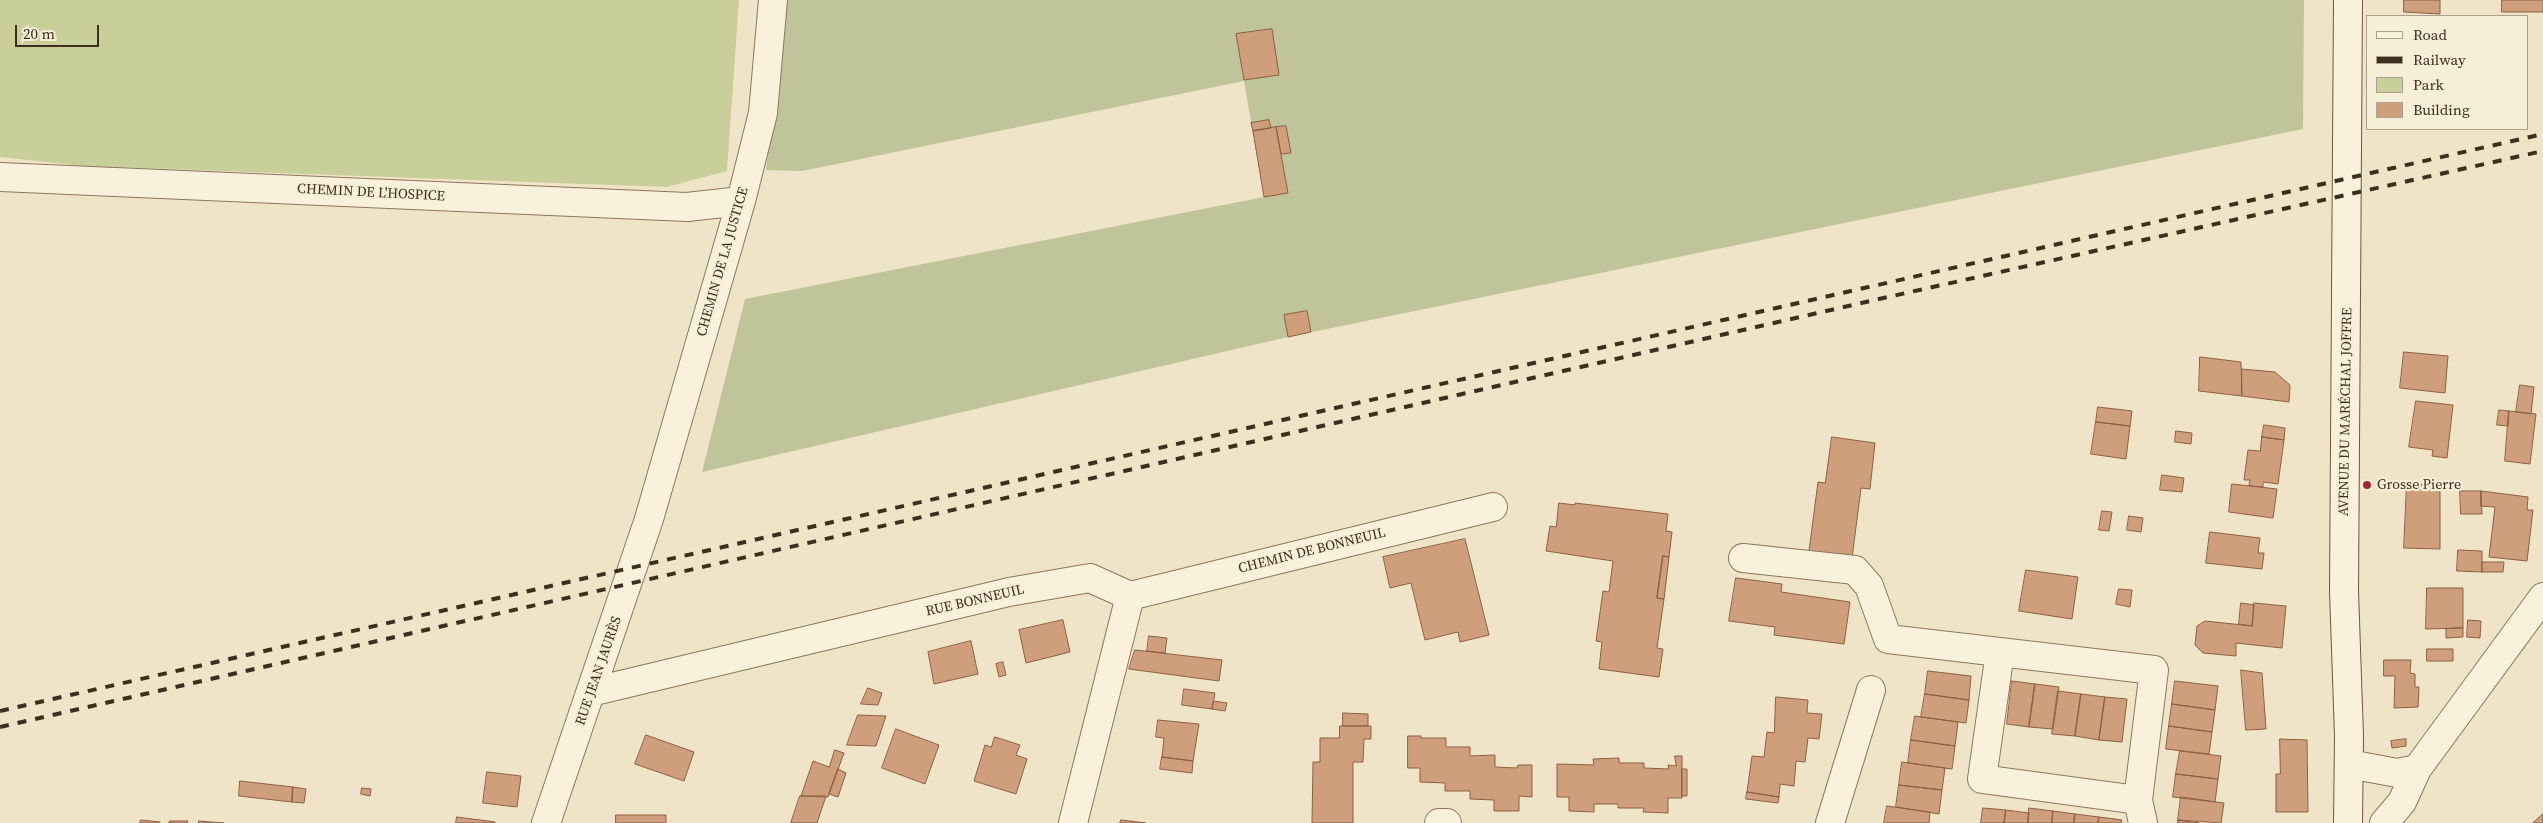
<!DOCTYPE html>
<meta charset="utf-8">
<style>
body{margin:0}
#map{position:relative;width:2543px;height:823px;overflow:hidden;background:#f0e4c8;font-family:"Source Serif 4",serif}
canvas{display:block}
.legend{position:absolute;left:2366px;top:15px;width:162px;height:115px;box-sizing:border-box;background:#f7eed8;border:1px solid #ada18e;margin:0;padding:6px 9px;list-style:none;font-size:15px;color:#3d2e20}
.legend li{display:flex;align-items:center;gap:10px;height:25px}
.legend b{width:25px;border:1px solid #ada18e}
.scale{position:absolute;left:15px;top:25px;width:84px;height:22px;box-sizing:border-box;border:2px solid #3d2e20;border-top:0;padding-left:6px;font-size:15px;line-height:18px;white-space:nowrap;color:#3d2e20;-webkit-text-stroke:4px #f7eed8;paint-order:stroke}
</style>
<div id="map">
<canvas width="2543" height="823"></canvas>
<ul class="legend">
<li><b style="height:6px;background:#faf1dc"></b>Road</li>
<li><b style="height:6px;background:#3d2e20"></b>Railway</li>
<li><b style="height:14px;background:#c9cf9b"></b>Park</li>
<li><b style="height:14px;background:#cf9f7d"></b>Building</li>
</ul>
<div class="scale">20 m</div>
</div>
<script>
const context = document.querySelector('canvas').getContext('2d');
context.lineJoin = 'round';
function paint(path, color) { context.fillStyle = color; context.fill(path, 'evenodd'); }
function strokePath(path, color, width, dash) { context.strokeStyle = color; context.lineWidth = width; context.lineCap = dash ? 'butt' : 'round'; context.setLineDash(dash || []); context.stroke(path); }
function write(font, color, halo, rows, align = 'center') {
  context.font = font + ' "Source Serif 4",serif'; context.lineWidth = 4.5; context.setLineDash([]); context.textBaseline = 'middle'; context.strokeStyle = halo; context.fillStyle = color; for (const [text, x, y, turn = 0] of rows) {
    context.save(); context.translate(x, y); context.rotate((+turn || 0) * Math.PI / 180); context.textAlign = isNaN(turn) ? turn : align; if (halo) context.strokeText(text, 0, 0); context.fillText(text, 0, 0); context.restore();
  }
}
const green = new Path2D(`
 M0,0H739L727,171L667,187L83,166L0,157Z`);
const cemetery = new Path2D(`
 M786,0H2304L2303,129L1288,337L702,472L745,299L1264,197L1244,81L802,171L766,170Z`);
const building = new Path2D(`
 M2404,0H2440V14L2404,12Z
 M2502,0H2543V12H2502Z
 M1272,29L1279,75L1244,80L1236,34Z
 M1269,120L1271,128L1253,131L1251,123Z
 M1286,126L1291,153L1281,154L1276,127Z
 M1276,127L1288,193L1264,197L1253,131Z
 M1307,311L1311,332L1288,337L1284,315Z
 M2404,352L2448,356L2445,393L2400,388Z
 M2200,357L2241,362L2242,396L2199,391Z
 M2242,369L2275,372L2290,385L2289,402L2242,396Z
 M2520,385L2534,387L2531,414L2516,412Z
 M2416,401L2453,405L2447,458L2432,456L2433,450L2409,447Z
 M2098,407L2132,411L2130,426L2096,422Z
 M2499,410L2509,411L2508,426L2497,425Z
 M2509,411L2536,414L2530,464L2505,461Z
 M2096,422L2130,426L2126,459L2091,454Z
 M2264,425L2285,428L2284,440L2262,437Z
 M2176,431L2192,433L2191,444L2175,442Z
 M1832,437L1875,443L1870,489L1861,488L1852,558L1809,551L1818,482L1825,483Z
 M2262,437L2284,440L2278,484L2263,482V487L2249,486L2250,480H2244L2248,450L2260,451Z
 M2162,475L2184,478L2182,492L2160,490Z
 M2407,483L2440,486V549L2404,548Z
 M2232,484L2277,489L2273,518L2229,512Z
 M2460,491H2481L2482,514H2461Z
 M2481,491L2528,497L2527,510H2533L2527,561L2489,557L2495,507L2481,506Z
 M1559,503L1575,505V503L1668,514L1666,531L1672,532L1669,557L1663,556L1657,598L1664,599L1657,648L1663,649L1659,677L1599,669L1602,642L1596,641L1603,591L1609,592L1613,561L1546,551L1550,526L1556,527Z
 M2102,511L2112,512L2109,531L2099,530Z
 M2129,516L2143,518L2141,532L2127,530Z
 M2210,532L2260,538L2258,553H2264L2262,569L2206,563Z
 M1465,539L1489,635L1460,642L1458,632L1425,640L1411,583L1390,588L1383,557Z
 M2458,550L2482,551V572L2457,571Z
 M1663,556L1669,557L1664,599L1657,598Z
 M2482,562H2504L2503,572H2482Z
 M2026,570L2078,577L2072,619L2019,611Z
 M1736,578L1782,584L1781,592L1850,602L1844,644L1774,635L1775,627L1729,621Z
 M2427,588H2463V628L2426,629Z
 M2119,589L2132,590L2130,607L2116,604Z
 M2241,603L2254,605L2252,626L2239,624Z
 M2254,603L2286,606L2282,648L2236,643V656L2203,653L2195,645L2197,626L2205,621L2252,626Z
 M1063,620L1070,652L1026,663L1019,630Z
 M2468,620L2481,621L2480,638L2467,637Z
 M2463,628V637L2446,638V629Z
 M1149,636L1167,638L1165,653L1147,651Z
 M971,641L978,674L934,684L928,652Z
 M2427,649H2453V661H2427Z
 M1135,650L1222,660L1219,681L1129,669Z
 M2384,660H2411L2410,673L2415,674V687H2419L2418,707L2394,708L2395,676H2384Z
 M1003,662L1006,675L999,677L996,664Z
 M2241,670L2262,673L2266,729L2246,730Z
 M1928,671L1971,676L1969,700L1925,694Z
 M2012,681L2035,684L2029,727L2007,724Z
 M2175,681L2218,686L2215,710L2172,704Z
 M2035,684L2059,687L2053,729L2029,727Z
 M868,688L882,693L878,705L861,704Z
 M1184,689L1215,693L1212,709L1182,705Z
 M2058,691L2081,694L2075,736L2052,734Z
 M1925,694L1969,700L1966,723L1921,717Z
 M2081,694L2105,697L2099,740L2075,736Z
 M1776,697L1808,700L1807,713L1822,714L1819,739L1808,738L1805,762L1796,761L1794,786L1780,784L1779,797L1747,792L1752,756L1764,757L1767,732L1774,733Z
 M2105,697L2127,699L2122,742L2099,740Z
 M1214,701L1227,703L1225,711L1212,709Z
 M2172,704L2215,710L2212,732L2169,726Z
 M1343,713L1368,714V726H1343Z
 M858,715L886,716L876,746L847,745Z
 M1915,716L1958,722L1955,746L1911,740Z
 M1158,720L1199,724L1193,761L1162,757L1164,738L1156,737Z
 M1340,726H1371V739H1364L1363,762H1353V823H1312L1313,762H1320V738H1339Z
 M2169,726L2212,732L2209,754L2166,749Z
 M896,729L939,745L925,784L882,768Z
 M646,735L694,752L684,781L635,764Z
 M1408,736H1421V738H1446V747H1470V756L1495,755V767L1517,768L1518,765H1532V797L1519,796V811H1494V800L1470,799V791H1445V783L1420,782V768H1408Z
 M995,737L1020,745L1016,755L1027,759L1016,794L974,781L985,745L991,747Z
 M2280,739L2307,740L2308,812H2276V774H2280Z
 M2406,739V746L2392,748L2391,741Z
 M1911,740L1955,746L1952,769L1908,763Z
 M835,750L844,753L828,797L801,796L813,761L829,767Z
 M2180,751L2221,756L2218,779L2176,774Z
 M1675,756H1682V798H1668V813L1643,812L1644,808H1618V804H1594V812L1569,811V797H1557V764L1594,765L1593,759L1619,758V763H1644V768L1669,769L1668,765L1676,766Z
 M1162,757L1193,761L1192,773L1160,769Z
 M1902,762L1945,768L1942,790L1899,785Z
 M838,769L846,773L838,797L829,794Z
 M1682,769H1687V796H1682Z
 M487,772L521,776L517,807L483,803Z
 M2176,774L2218,779L2215,802L2173,797Z
 M240,781L293,787L292,802L239,796Z
 M1899,785L1942,790L1939,814L1896,807Z
 M293,787L306,789L304,803L292,802Z
 M362,788L371,789L370,796L361,794Z
 M1747,792L1779,797L1778,803L1746,799Z
 M800,796H826L817,823H791Z
 M2181,797L2224,803L2221,823L2178,820Z
 M1887,806L1930,812L1929,823H1884Z
 M1983,808L2006,810L2004,823H1981Z
 M2029,808L2053,811L2052,823H2028Z
 M2006,810L2029,813L2028,823H2004Z
 M2053,811L2075,814L2074,823H2052Z
 M2075,814L2099,817L2098,823H2074Z
 M2543,814V823H2533Z
 M616,815H666V823H616Z
 M457,817L495,822V823H456Z
 M2099,817L2122,820L2121,823H2098Z
 M141,820L160,822V823H140Z
 M1121,820L1146,823H1120Z
 M2178,820L2199,823H2178Z
 M170,821H188L187,823H169Z
 M199,821L224,823H199Z`);
const street = new Path2D(`
 M0,177L687,207L741,201
 M1743,558L1855,570L1869,586L1888,639L2154,670L2138,800L2143,823
 M1130,596L1493,507
 M2000,652L1982,779L2138,800
 M591,692L1009,592L1090,578L1130,596
 M2349,764L2397,773L2417,769
 M546,823L649,519L741,201L763,113L773,0
 M1073,823L1130,596
 M1439,823H1447
 M1830,823L1871,690
 M2384,823L2402,802L2417,769L2543,597`);
const secondary = new Path2D(`
 M2348,0L2344,591L2349,736L2348,823`);
const rail = new Path2D(`
 M0,711L2543,134
 M0,727L1888,297L2543,151`);
const markers = [
 [2367,485,5,"#9e2a2b"]
];
const streetNames = [
 ["CHEMIN DE L'HOSPICE",371,193,3],
 ["CHEMIN DE LA JUSTICE",723,262,-74],
 ["AVENUE DU MARÉCHAL JOFFRE",2346,412,-89],
 ["CHEMIN DE BONNEUIL",1312,551,-14],
 ["RUE BONNEUIL",975,601,-13],
 ["RUE JEAN JAURÈS",599,671,-71]
];
const poiNames = [
 ["Grosse Pierre",2377,485]
];
paint(green, '#c9cf9b');
paint(cemetery, '#bfc49a');
paint(building, '#cf9f7d');
strokePath(building, '#8d5f41', 1);
strokePath(street, '#8d765c', 30);
strokePath(secondary, '#6f573f', 30);
strokePath(street, '#faf1dc', 28);
strokePath(secondary, '#faf1dc', 28);
strokePath(rail, '#3d2e20', 4, [9, 9]);
for (const [x, y, r, color] of markers) { const dot = new Path2D(); dot.arc(x, y, r, 0, 2 * Math.PI); context.fillStyle = color; context.fill(dot); strokePath(dot, '#f7eed8', 2); }
write('14px', '#3d2e20', '#f7eed8', streetNames);
write('14px', '#3d2e20', '#f7eed8', poiNames, 'left');
</script>
